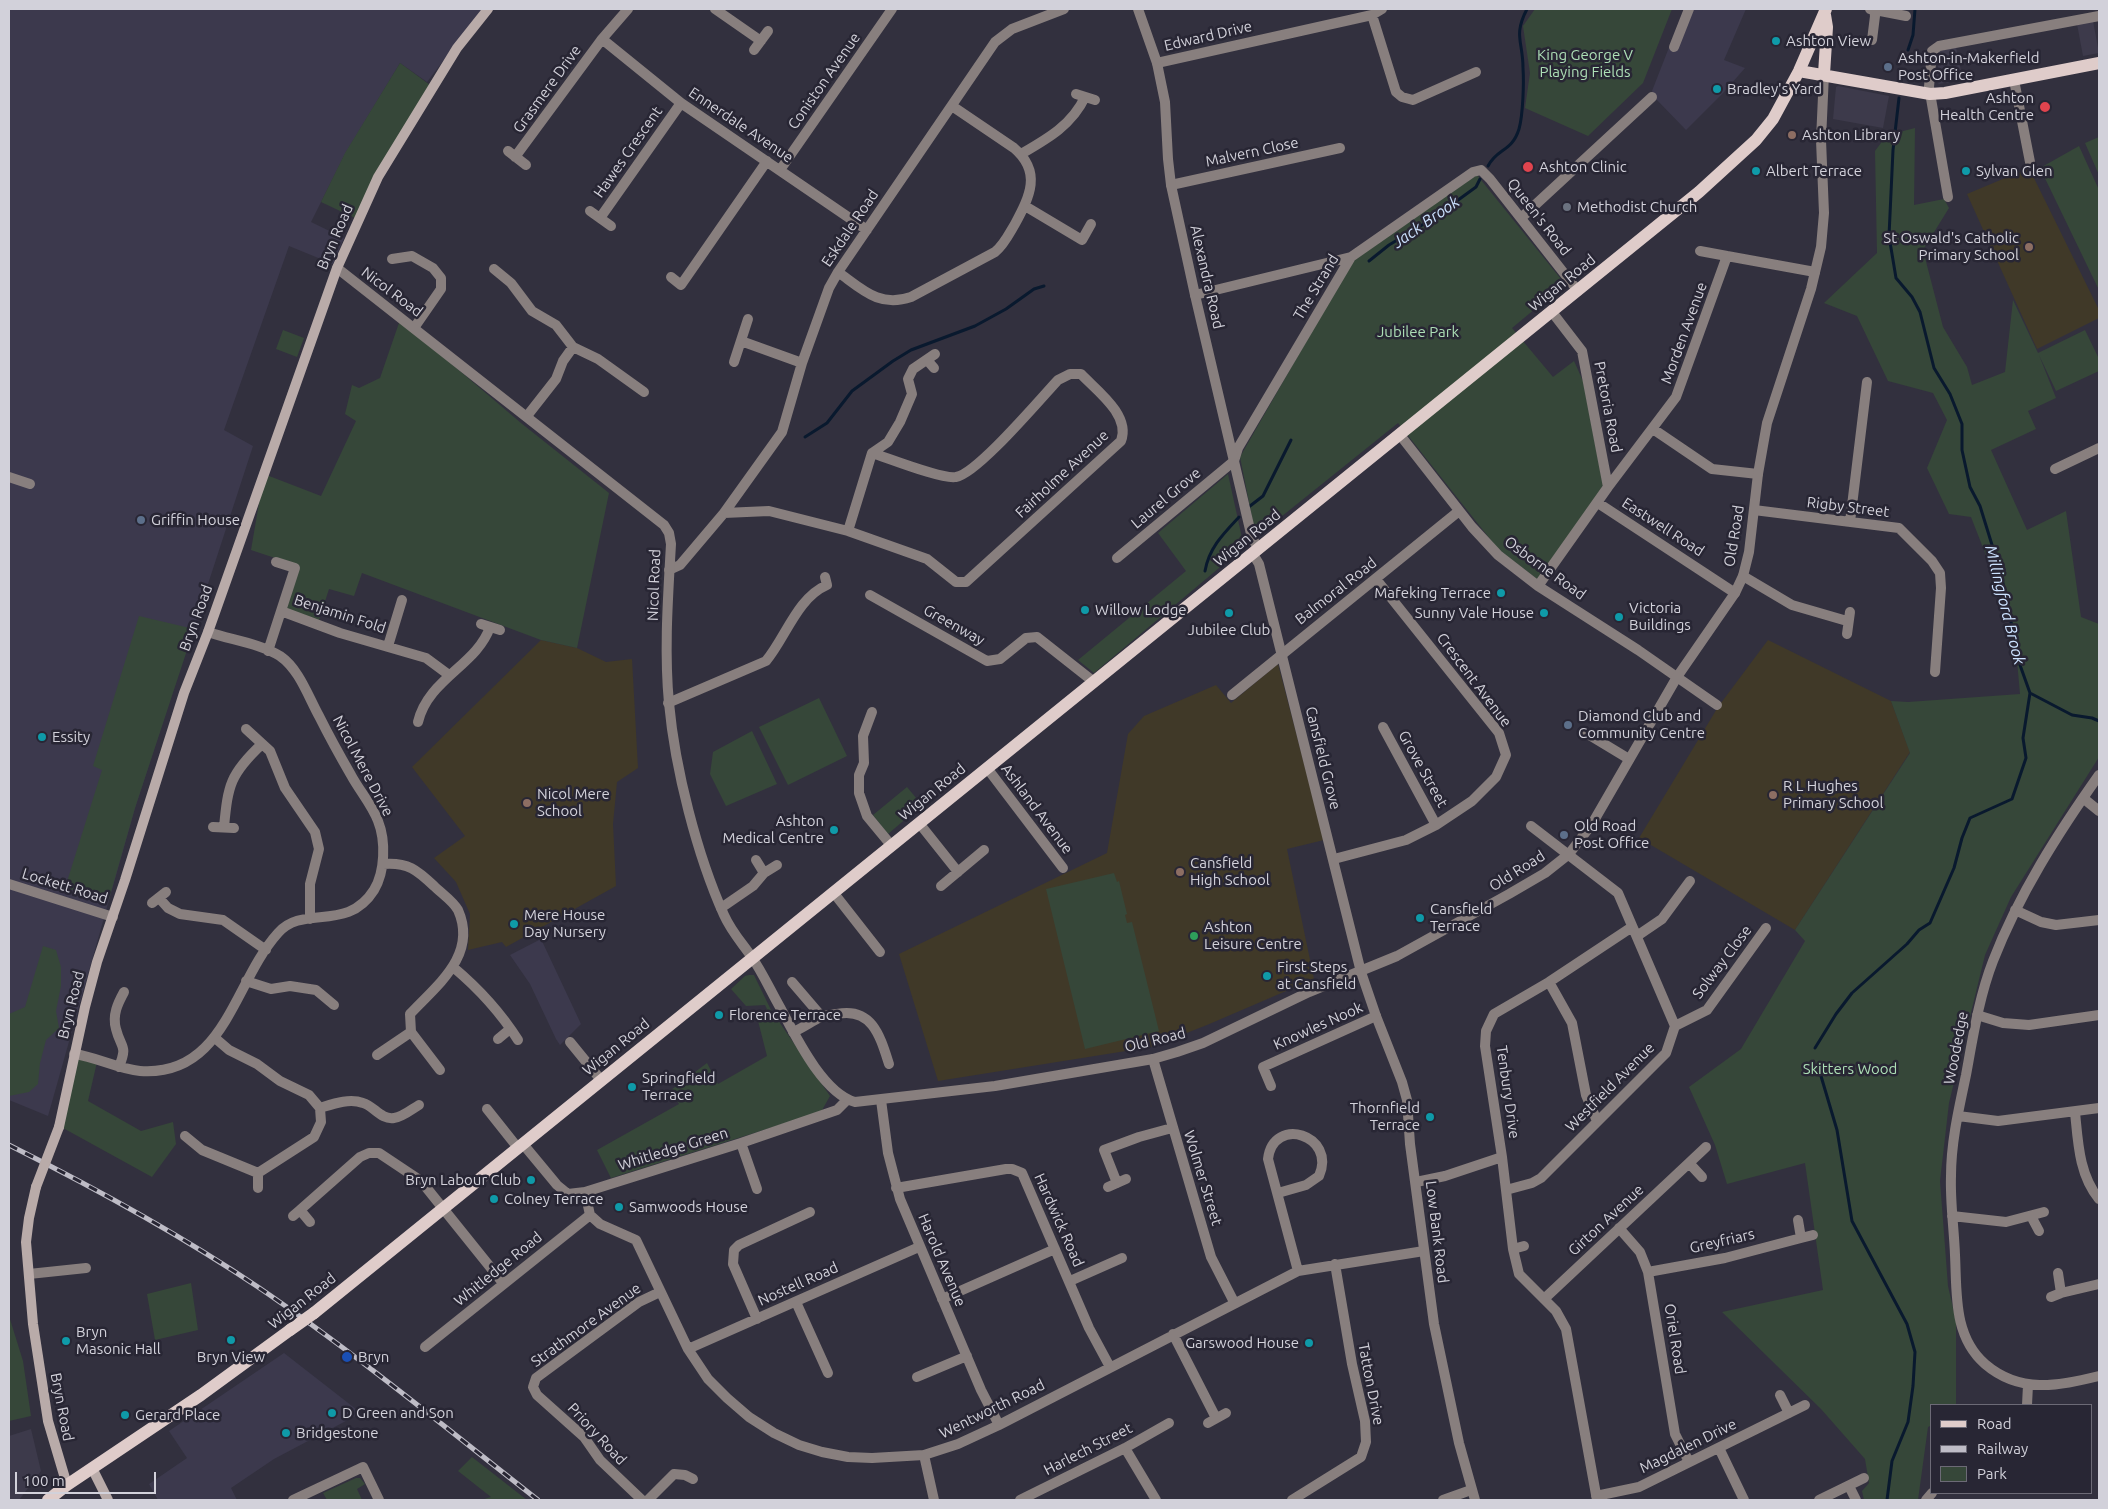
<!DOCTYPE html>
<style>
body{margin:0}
#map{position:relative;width:2108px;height:1509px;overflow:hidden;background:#32303e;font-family:Ubuntu,sans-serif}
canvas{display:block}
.frame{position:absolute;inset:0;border:10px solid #d2d1da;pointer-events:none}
.legend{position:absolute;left:1930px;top:1404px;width:162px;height:90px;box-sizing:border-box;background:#282634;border:1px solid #6c6a76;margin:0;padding:6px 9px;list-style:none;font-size:15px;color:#d2d1da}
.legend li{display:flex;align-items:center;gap:10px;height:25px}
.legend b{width:25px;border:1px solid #6c6a76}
.scale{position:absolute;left:15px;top:1472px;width:141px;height:22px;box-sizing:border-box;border:2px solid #d2d1da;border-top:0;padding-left:6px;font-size:15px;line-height:18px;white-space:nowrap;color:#d2d1da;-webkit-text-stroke:4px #282634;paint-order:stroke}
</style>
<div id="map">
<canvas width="2108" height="1509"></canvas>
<div class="frame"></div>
<ul class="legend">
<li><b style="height:6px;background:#dfccca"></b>Road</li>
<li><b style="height:6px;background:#bebcc6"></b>Railway</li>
<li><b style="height:14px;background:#364739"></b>Park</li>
</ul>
<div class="scale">100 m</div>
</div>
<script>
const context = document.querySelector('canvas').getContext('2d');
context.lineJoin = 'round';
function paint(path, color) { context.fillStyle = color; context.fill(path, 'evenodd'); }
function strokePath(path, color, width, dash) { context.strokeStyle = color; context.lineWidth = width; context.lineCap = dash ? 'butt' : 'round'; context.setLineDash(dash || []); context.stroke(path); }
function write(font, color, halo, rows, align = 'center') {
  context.font = font + ' Ubuntu,sans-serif'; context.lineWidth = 5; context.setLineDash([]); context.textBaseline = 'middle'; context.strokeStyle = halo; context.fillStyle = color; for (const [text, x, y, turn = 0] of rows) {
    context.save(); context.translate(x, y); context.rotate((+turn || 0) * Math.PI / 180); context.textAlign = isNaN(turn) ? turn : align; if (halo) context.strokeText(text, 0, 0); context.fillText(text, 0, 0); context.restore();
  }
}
const commercial = new Path2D(`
 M2093,21L2099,53L2083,56L2077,24Z
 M1956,47L1963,80L1939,84L1937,82L1939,51Z
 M1838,86L1889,96L1883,128L1833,119L1836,87Z
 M31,1429L41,1471L19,1500H9V1436Z`);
const built = new Path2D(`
 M9,9H483L427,82L400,63L345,154L311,222L344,238L333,264L289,246L224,430L253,446L135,808L48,1116L9,1100Z
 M1684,9H1746L1724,60L1745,68L1724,92L1686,130L1656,99L1652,91Z
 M541,939L581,1024L560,1045L556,1039L530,984L510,955Z
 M284,1353L361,1413L274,1459L231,1488L237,1500H158L149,1484L187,1458L169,1431Z`);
const education = new Path2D(`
 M2029,168L2099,310V318L2037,349L1967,194Z
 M541,640L577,648L606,662L632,659L638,768L617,782L613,824L616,886L506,947L502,942L468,950L470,914L456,882L434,858L465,836L412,767Z
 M1768,640L1891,701L1910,752L1795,930L1639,838L1718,707Z
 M1278,664L1324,840L1287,849L1314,979L1207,1025L1151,1047L938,1081L899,954L1107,853L1128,734L1144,716L1216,685L1231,703Z`);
const green = new Path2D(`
 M1535,9H1672L1643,83L1588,136L1525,108L1530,73L1523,26Z
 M400,63L430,85L355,218L321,202L345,153Z
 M1915,128L1914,205L1944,199L1949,208L1923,250L1943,327L1967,367L1972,385L2005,372L2013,300L2038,353L2085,330L2099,359V371L2056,391L2039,355L2056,398L2028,411L2036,429L1991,450L2027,530L2066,511L2081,617L2099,624V757L2011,897L1985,955L1949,1103L1940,1181L1948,1286L1956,1321V1405H1932V1425L1928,1427L1918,1500H1864L1862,1491L1869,1483L1865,1459L1821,1409L1722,1312L1823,1290L1805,1163L1727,1184L1715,1145L1689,1087L1741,1049L1805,941L1795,930L1910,753L1891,701L1908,702L2020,694L2014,627L1971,517L1949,514L1927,468L1947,420L1933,393L1888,381L1857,316L1824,303L1877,253L1875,151L1881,143L1880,137Z
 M2099,137V175L2085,143Z
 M2079,146L2099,190V290L2040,168Z
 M1477,175L1565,284L1512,328L1553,377L1574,361L1583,381L1603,485L1594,501L1537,579L1498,549L1398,423L1256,537L1240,457L1355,256Z
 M400,320L521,423L609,493L577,648L541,640L362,573L354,596L329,589L318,623L284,610L296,565L251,550L264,474L321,496L356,421L345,414L352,385L359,388L380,378Z
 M283,330L304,338L297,357L276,349Z
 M1228,474L1244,547L1094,673L1078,660L1186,571L1158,533Z
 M139,616L194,629L135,808L109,899L65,888L102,770L93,766Z
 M819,698L847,756L788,785L759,727Z
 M752,731L777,784L726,806L710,774L713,752Z
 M907,787L922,805L888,834L873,815Z
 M1114,873L1117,882L1119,881L1127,914L1125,915L1127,923L1132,922L1159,1031L1085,1049L1046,889Z
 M43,946L56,950L61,967V986L56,1011L59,1028L46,1040L40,1063L38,1084L29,1092L9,1096V1014L25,1007Z
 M749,975H754L771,1010L830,1096L821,1112L611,1178L597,1150L679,1104L671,1090L707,1063L718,1084L767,1056L757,1017L767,1009L765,1005L746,1006L731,989L745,976Z
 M76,1056L97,1062L88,1101L141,1131L173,1122L176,1144L152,1177L63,1128Z
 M191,1283L198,1330L155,1340L147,1294Z
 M9,1316L23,1361L31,1416L9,1421Z
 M472,1457L527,1500H481L491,1497L458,1471Z
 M356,1478H360L365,1484L357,1489L362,1500H327L323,1493Z`);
const stream = new Path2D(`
 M1908,50L1913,35L1915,9
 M1488,166C1497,148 1512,152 1519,129C1523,115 1524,83 1523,68C1523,41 1513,36 1527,9
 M1369,261L1389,245L1432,219L1476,187L1480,179
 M805,437L827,423L852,391L893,361L911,350L975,326L1006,309L1034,289L1044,286
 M1250,506L1263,496L1291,440
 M1205,571C1209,548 1223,534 1239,517
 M2030,693L2072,715L2092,718L2099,721
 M1815,1048L1836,1014L1852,993L1907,944L1919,930L1930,923L1954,868L1962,838L1970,818L2012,799L2026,758L2023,738L2030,693L2020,665L2001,574L1980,506L1970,487L1962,450V424L1950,394L1934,368L1920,312L1912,297L1896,278L1889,236L1893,150L1899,98
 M1818,1066L1837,1130L1852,1221L1907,1324L1915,1352L1913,1386L1908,1422L1892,1461L1887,1500`);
const minor = new Path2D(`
 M715,9L761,41
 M1870,9L1906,16
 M1372,15L1396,92L1402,97L1413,100L1476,72
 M602,39L681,103L867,230
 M1872,40L1875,16L1874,9
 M1674,47L1689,9
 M754,50L768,31
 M1157,63L1372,15L1382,9
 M2014,80L2030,162
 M1076,94L1095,100
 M508,151L526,165
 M1021,154C1047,139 1072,125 1085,97
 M515,157L602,39L628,9
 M780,170L892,9
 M1171,185L1340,148
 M1948,197L1929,87L1932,51L1939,46L2099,16
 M1025,206L1082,240L1091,224
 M590,211L611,226
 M600,218L681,103
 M1521,218L1652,97
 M1700,251L1727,256
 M392,259L412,256L433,268L441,278V289L414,328
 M494,269L511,283L532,311L556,325L573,347L598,359L644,392
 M838,272C862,289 879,308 911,297L995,252C1004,245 1009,234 1015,224C1030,196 1042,172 1014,148L952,106
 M671,277L681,285L767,161
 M1195,295L1351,257
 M1552,312L1582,351L1608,487
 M741,341L802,363
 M927,360L934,368
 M734,362L748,319
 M527,416L556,379L563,361L573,347
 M1653,429L1712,469L1758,474
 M1400,435L1472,527L1498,555L1538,586L1638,650L1717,705
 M872,453L888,442L900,422L912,394L908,379L913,369L935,354
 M2055,469L2099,448
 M9,477L30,484
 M1598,503L1735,593
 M1754,510L1899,528L1932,561L1940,573L1941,588L1935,672
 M724,513L769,511L848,531L927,559L956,582H966L1121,441C1131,415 1096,390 1081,374H1070L1058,380C1041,398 977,474 956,477C943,480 888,458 872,453L848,531
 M1850,522L1867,382
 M1117,558L1234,461L1238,448L1351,257L1473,172L1481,170L1490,179L1578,291
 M669,570L680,565L724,513L782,432L802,363L829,288L838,272L995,42L1012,29L1064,9
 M1743,576L1792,605L1847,621
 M1538,586L1608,487L1676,397L1727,256L1815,272
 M870,595L987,661L1000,659L1026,638L1037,637L1094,682
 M281,611L340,633L426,658L449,675
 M481,624L500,630
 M1847,634L1850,612
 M388,646L402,600
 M268,651L295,568L276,562
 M1232,695L1459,511
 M668,703L766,661C786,637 797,598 827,585L825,577
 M872,712L863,736L864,763L859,775V793L867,816L891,845
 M418,722C428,679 477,665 490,627
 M1383,727L1436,825
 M246,729L270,751L285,788L315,832L319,849L310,884V919
 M1586,733L1629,759
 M987,768L1063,868
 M2099,775C2058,833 2019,894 1993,961C1979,997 1973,1037 1966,1075C1959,1108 1951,1142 1951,1176C1950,1202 1954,1228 1955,1255C1957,1293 1953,1336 1985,1364C2020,1394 2058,1386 2099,1376
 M2083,798L2099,811
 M919,823L958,872
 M213,827L234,828
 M224,827C228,785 230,774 262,744
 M1334,859L1406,840L1436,825L1472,801L1496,777L1506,755L1499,733L1376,579
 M756,860L764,873
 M9,884L113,917
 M941,886L984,850
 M833,892L880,952
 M159,898L168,908L180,914L223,920L266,950
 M152,903L166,892
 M721,908L753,886L764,873L777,865
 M2015,910L2041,922L2056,925L2099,920
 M1637,936L1662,919L1690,881
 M453,967C478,988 501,1013 518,1040
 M246,981L271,989L290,986L316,990L334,1005
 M792,982L822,1017
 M1549,982L1572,1023L1586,1095L1597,1121
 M1977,1015L2003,1023L2029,1025L2099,1015
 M1675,1026L1707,1010L1766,928
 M411,1032L440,1070
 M793,1032C803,1028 812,1021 821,1017C826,1015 832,1015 837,1014C872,1007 880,1036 889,1064
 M215,1038L229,1050L257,1064L280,1081L309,1095L320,1108L321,1122L314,1137L258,1173
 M498,1039L510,1029
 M570,1042L601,1080
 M74,1054C97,1057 118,1069 140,1071C225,1077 233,983 278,933C303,904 347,933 374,890C385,872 386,841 378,821C372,805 359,790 351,775C340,756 329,736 319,716C308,696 299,669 280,656C259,643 231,640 208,632
 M377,1055L411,1032L410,1014C437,985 478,955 458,910C453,901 441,893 434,886C417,870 408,862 383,864
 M1153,1059L1211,1257L1234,1302
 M119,1067C128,1044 121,1049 116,1029C112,1015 118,1003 124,992
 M1271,1086L1263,1067L1376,1016
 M881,1100L888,1153L900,1199L981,1390L999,1425
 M320,1108C333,1104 349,1098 363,1103C374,1106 381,1120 394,1118C403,1117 412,1109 419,1105
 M487,1109L518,1148
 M2075,1112C2078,1142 2079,1175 2099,1199
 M1958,1116L1998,1121L2099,1108
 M185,1136L202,1150L258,1173V1188
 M741,1143L757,1189
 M523,1144L557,1185L568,1194L585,1192L741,1143L837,1110L847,1100
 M1702,1177L1689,1163L1706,1147
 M1416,1182L1445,1176L1502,1157
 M1117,1183L1104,1150L1139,1137L1172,1128
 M1108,1187L1126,1179
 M896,1188L1006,1169H1012L1022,1173L1089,1328L1110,1367
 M1506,1190L1532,1183L1541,1178L1666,1053L1675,1026L1618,893L1531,826
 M585,1192L590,1215L600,1224L636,1240L688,1349L708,1379L727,1398L749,1417L774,1433L799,1445L822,1452L848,1457L872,1458L924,1455L958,1444L999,1425L1298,1271L1424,1251
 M1278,1193L1306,1185L1319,1176C1337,1135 1273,1115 1268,1159L1298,1271
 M300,1210L360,1157L369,1153H379L421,1181L503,1283
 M293,1216L300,1210L310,1222
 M1952,1216L2006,1222L2044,1212
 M2031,1216L2039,1231
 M1798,1220L1801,1238L1813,1235
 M1619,1228L1640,1252L1648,1272L1675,1434L1689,1462
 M1524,1246L1513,1249L1519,1274L1556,1311L1566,1329L1597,1500
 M1513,1249L1502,1157L1485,1046L1486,1031L1494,1014L1549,982L1632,927
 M1648,1272L1725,1258L1801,1238
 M2058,1273L2061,1293
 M29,1274L86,1268
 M1070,1281L1122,1258
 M2051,1297L2061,1293L2099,1284
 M942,1299L1055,1249
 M1544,1299L1689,1163
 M796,1302L828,1373
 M757,1319L733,1264L734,1250L739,1245L810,1212
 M1173,1334L1216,1418
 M425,1347L590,1215
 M688,1349L919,1247
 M917,1377L967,1356
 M1780,1395L1789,1413
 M2027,1405L2028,1385
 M1208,1423L1226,1413
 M1125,1448L1156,1500
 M1719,1448L1744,1500
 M924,1455L934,1500
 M1849,1486L1856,1500
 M1596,1496L1639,1487L1805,1405
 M293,1500L363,1467L379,1500
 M642,1500L600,1460L584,1437L537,1395L533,1387L536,1378L639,1302L660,1292
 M648,1500L674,1474L685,1475L693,1479
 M1020,1500L1125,1448L1169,1423
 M1292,1500L1361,1457L1366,1442L1365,1421L1352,1364L1335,1264
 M1443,1500L1471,1490
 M1819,1500L1864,1478
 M1926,1500L1932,1493`);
const tertiary = new Path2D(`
 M1138,9L1157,63L1165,102L1168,159L1171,185L1195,295L1252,538L1259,549
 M337,268L664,525L669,533L671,544C668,597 664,651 669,703C675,769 697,855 724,915C731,931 742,943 751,956C763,973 771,992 781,1009C796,1037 823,1093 855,1102L995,1086L1153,1059L1177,1052L1203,1043L1309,992L1397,956L1509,894L1545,873L1569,854L1592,824L1677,677L1735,593L1743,576L1749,552L1758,474L1767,423L1811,289L1821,247L1824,213L1821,140L1824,74
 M1253,554L1259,564L1361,972L1376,1016L1402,1082L1407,1100L1410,1144L1434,1324L1459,1443L1475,1500`);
const secondary = new Path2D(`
 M59,1127L85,1007L97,962L125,880L184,693L208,632L337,268L378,177L457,48L488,9
 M36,1187L29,1218L26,1242L33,1324L48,1421L67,1485
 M92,1468L108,1500`);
const primary = new Path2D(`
 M1799,71L1930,94L1945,93L2099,63
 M1824,74L1827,27L1825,15
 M314,1313L1699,192L1756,140L1773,119L1799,71L1826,9
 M48,1500L67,1485L201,1395L290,1330`);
const rail = new Path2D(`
 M9,1145C95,1188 179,1234 258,1287C355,1353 446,1428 538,1500`);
const secondaryBridge = new Path2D(`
 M36,1187L59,1127`);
const primaryBridge = new Path2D(`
 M290,1330L314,1313`);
const markers = [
 [1776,41,5,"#0f9aa8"],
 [1888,67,5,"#5c6f8a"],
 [1717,89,5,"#0f9aa8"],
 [2045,107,6,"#e0444e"],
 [1792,135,5,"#8d6e63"],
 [1528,167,6,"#e0444e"],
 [1756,171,5,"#0f9aa8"],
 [1966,171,5,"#0f9aa8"],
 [1567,207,5,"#6b7280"],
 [2029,247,5,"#8d6e63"],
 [141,520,5,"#5c6f8a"],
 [1501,593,5,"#0f9aa8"],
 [1085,610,5,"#0f9aa8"],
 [1229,613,5,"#0f9aa8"],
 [1544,613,5,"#0f9aa8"],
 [1619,617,5,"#0f9aa8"],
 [1568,725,5,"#5c6f8a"],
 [42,737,5,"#0f9aa8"],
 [1773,795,5,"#8d6e63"],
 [527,803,5,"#8d6e63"],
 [834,830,5,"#0f9aa8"],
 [1564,835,5,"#5c6f8a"],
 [1180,872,5,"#8d6e63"],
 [1420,918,5,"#0f9aa8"],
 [514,924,5,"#0f9aa8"],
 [1194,936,5,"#2e9e5b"],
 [1267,976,5,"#0f9aa8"],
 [719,1015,5,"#0f9aa8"],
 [632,1087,5,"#0f9aa8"],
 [1430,1117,5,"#0f9aa8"],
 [531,1180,5,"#0f9aa8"],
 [494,1199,5,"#0f9aa8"],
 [619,1207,5,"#0f9aa8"],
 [231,1340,5,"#0f9aa8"],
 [66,1341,5,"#0f9aa8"],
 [1309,1343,5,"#0f9aa8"],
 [347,1357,6,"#1a4fb4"],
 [332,1413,5,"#0f9aa8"],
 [125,1415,5,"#0f9aa8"],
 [286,1433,5,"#0f9aa8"]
];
const streetNames = [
 ["Edward Drive",1208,36,-13],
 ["Coniston Avenue",824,81,-55],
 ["Grasmere Drive",547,89,-54],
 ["Ennerdale Avenue",741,125,34],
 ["Hawes Crescent",628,152,-55],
 ["Malvern Close",1252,152,-12],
 ["Queen's Road",1539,217,52],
 ["Eskdale Road",850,228,-56],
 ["Bryn Road",335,237,-67],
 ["Alexandra Road",1207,277,77],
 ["Wigan Road",1562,283,-39],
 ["The Strand",1316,287,-59],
 ["Nicol Road",392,292,37],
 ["Morden Avenue",1684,333,-70],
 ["Pretoria Road",1608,407,79],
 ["Fairholme Avenue",1062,474,-43],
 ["Laurel Grove",1166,498,-40],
 ["Rigby Street",1848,507,7],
 ["Eastwell Road",1663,527,33],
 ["Old Road",1734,536,-81],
 ["Wigan Road",1247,538,-39],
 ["Osborne Road",1545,568,36],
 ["Nicol Road",654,585,-88],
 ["Balmoral Road",1336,591,-38],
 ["Benjamin Fold",340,614,18],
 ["Bryn Road",196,618,-70],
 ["Greenway",954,625,29],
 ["Crescent Avenue",1474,680,53],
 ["Cansfield Grove",1323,758,76],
 ["Nicol Mere Drive",363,766,62],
 ["Grove Street",1423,769,61],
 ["Wigan Road",932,792,-39],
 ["Ashland Avenue",1037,809,53],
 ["Old Road",1517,871,-32],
 ["Lockett Road",65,886,17],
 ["Solway Close",1722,962,-53],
 ["Bryn Road",71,1005,-76],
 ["Knowles Nook",1318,1026,-24],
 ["Old Road",1155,1040,-14],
 ["Wigan Road",616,1047,-39],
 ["Woodedge",1956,1048,-79],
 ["Westfield Avenue",1610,1087,-45],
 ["Tenbury Drive",1508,1092,82],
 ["Whitledge Green",673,1149,-17],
 ["Wolmer Street",1203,1178,73],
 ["Hardwick Road",1059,1220,66],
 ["Girton Avenue",1606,1220,-43],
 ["Low Bank Road",1437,1232,83],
 ["Greyfriars",1722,1241,-13],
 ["Harold Avenue",942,1260,67],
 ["Whitledge Road",498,1269,-39],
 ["Nostell Road",798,1284,-24],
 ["Wigan Road",302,1301,-38],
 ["Strathmore Avenue",586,1325,-36],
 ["Oriel Road",1675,1339,81],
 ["Tatton Drive",1371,1384,79],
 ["Bryn Road",62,1407,79],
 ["Wentworth Road",992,1409,-26],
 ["Priory Road",597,1434,47],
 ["Magdalen Drive",1688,1446,-26],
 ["Harlech Street",1088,1449,-27]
];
const poiNames = [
 ["Ashton View",1786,41],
 ["Ashton-in-Makerfield",1898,58],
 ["Post Office",1898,75],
 ["Bradley's Yard",1727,89],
 ["Ashton",2034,98,"right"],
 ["Health Centre",2034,115,"right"],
 ["Ashton Library",1802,135],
 ["Ashton Clinic",1539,167],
 ["Albert Terrace",1766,171],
 ["Sylvan Glen",1976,171],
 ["Methodist Church",1577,207],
 ["St Oswald's Catholic",2019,238,"right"],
 ["Primary School",2019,255,"right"],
 ["Griffin House",151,520],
 ["Mafeking Terrace",1491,593,"right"],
 ["Victoria",1629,608],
 ["Buildings",1629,625],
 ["Willow Lodge",1095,610],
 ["Sunny Vale House",1534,613,"right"],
 ["Jubilee Club",1229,630,"center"],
 ["Diamond Club and",1578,716],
 ["Community Centre",1578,733],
 ["Essity",52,737],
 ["R L Hughes",1783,786],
 ["Primary School",1783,803],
 ["Nicol Mere",537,794],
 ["School",537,811],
 ["Ashton",824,821,"right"],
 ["Medical Centre",824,838,"right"],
 ["Old Road",1574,826],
 ["Post Office",1574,843],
 ["Cansfield",1190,863],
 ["High School",1190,880],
 ["Cansfield",1430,909],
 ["Terrace",1430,926],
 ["Mere House",524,915],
 ["Day Nursery",524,932],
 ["Ashton",1204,927],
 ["Leisure Centre",1204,944],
 ["First Steps",1277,967],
 ["at Cansfield",1277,984],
 ["Florence Terrace",729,1015],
 ["Springfield",642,1078],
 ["Terrace",642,1095],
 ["Thornfield",1420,1108,"right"],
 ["Terrace",1420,1125,"right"],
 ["Bryn Labour Club",521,1180,"right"],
 ["Colney Terrace",504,1199],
 ["Samwoods House",629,1207],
 ["Bryn",76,1332],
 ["Masonic Hall",76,1349],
 ["Garswood House",1299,1343,"right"],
 ["Bryn View",231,1357,"center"],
 ["Bryn",358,1357],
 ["D Green and Son",342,1413],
 ["Gerard Place",135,1415],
 ["Bridgestone",296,1433]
];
const parkNames = [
 ["King George V",1585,55],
 ["Playing Fields",1585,72],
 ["Jubilee Park",1418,332],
 ["Skitters Wood",1850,1069]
];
const waterNames = [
 ["Jack Brook",1426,222,-35],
 ["Millingford Brook",2005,605,76]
];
paint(commercial, '#3d3a4b');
paint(built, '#3c394d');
paint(education, '#403928');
paint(green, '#364739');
strokePath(stream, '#09192e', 3);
strokePath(minor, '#887f7e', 10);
strokePath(tertiary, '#887f7e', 10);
strokePath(secondary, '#b9aba9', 10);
strokePath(primary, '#dfccca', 12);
strokePath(rail, '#bebcc6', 5);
strokePath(rail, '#282634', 3, [9]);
strokePath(secondaryBridge, '#b9aba9', 10);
strokePath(primaryBridge, '#dfccca', 12);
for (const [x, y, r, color] of markers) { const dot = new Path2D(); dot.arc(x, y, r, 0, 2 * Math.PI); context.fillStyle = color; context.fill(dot); strokePath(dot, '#282634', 2); }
write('15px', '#d2d1da', '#282634', streetNames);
write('15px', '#d2d1da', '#282634', poiNames, 'left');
write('15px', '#addfb6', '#282634', parkNames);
write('italic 16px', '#cce2ff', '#282634', waterNames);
</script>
